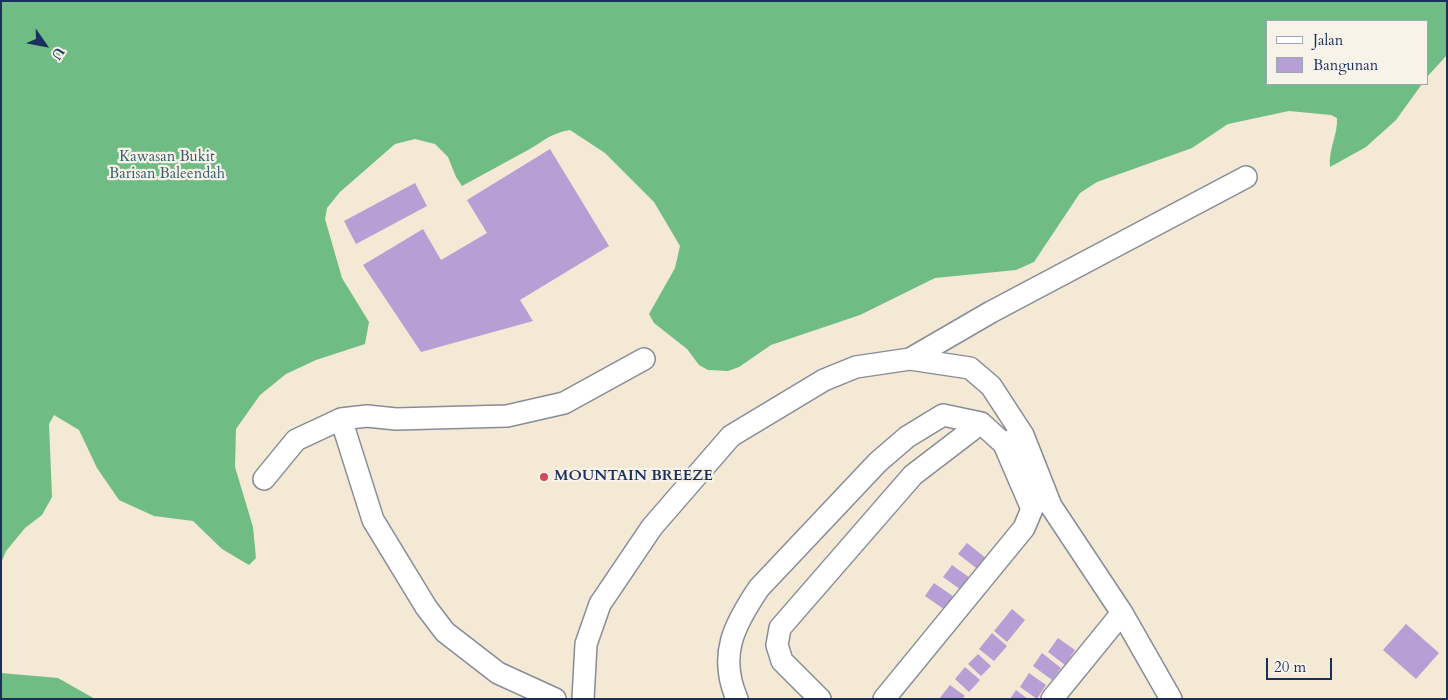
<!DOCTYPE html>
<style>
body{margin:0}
#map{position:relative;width:1448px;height:700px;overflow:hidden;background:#f3e9d4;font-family:Cardo,serif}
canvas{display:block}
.frame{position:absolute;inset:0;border:2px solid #1b2f5e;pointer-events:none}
.legend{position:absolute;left:1266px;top:20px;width:162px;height:65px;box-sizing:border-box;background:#f7f3e8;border:1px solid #9fa5b1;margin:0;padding:6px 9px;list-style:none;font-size:15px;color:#1b2f5e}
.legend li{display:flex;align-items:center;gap:10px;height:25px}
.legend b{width:25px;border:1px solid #9fa5b1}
.north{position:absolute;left:20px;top:20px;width:50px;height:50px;-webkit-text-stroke:4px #f7f3e8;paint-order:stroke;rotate:123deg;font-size:14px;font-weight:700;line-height:20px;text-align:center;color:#1b2f5e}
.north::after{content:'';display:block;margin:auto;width:18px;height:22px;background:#1b2f5e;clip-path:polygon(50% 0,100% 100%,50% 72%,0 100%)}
.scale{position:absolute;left:1266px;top:658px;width:66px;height:22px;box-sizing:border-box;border:2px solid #1b2f5e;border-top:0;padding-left:6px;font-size:15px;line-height:18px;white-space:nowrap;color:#1b2f5e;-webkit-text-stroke:4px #f7f3e8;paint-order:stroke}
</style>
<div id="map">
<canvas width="1448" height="700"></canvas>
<div class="frame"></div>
<ul class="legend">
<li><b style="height:6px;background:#fff"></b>Jalan</li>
<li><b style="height:14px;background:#b59fd4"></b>Bangunan</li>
</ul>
<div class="north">U</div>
<div class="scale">20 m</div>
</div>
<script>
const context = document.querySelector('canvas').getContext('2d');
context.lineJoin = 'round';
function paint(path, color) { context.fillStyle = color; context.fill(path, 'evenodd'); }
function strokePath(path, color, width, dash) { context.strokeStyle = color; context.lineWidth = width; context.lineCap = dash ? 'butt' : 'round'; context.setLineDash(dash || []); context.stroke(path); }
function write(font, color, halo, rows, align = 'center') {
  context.font = font + ' Cardo,serif'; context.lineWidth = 4.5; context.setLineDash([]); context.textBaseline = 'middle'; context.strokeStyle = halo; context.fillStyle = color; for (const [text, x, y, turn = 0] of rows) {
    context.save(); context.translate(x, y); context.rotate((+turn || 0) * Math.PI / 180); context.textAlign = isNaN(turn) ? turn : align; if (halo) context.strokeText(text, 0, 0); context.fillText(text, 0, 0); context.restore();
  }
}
const forest = new Path2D(`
 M1,1H1447V55L1427,77V21H1267V84H1422L1396,120L1366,147L1330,167C1328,150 1338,135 1337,118L1331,115L1289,111L1228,124L1192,148L1097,182L1080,193L1034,262L1016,270L935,278L860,315L771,345L739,367L728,371L708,370L699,365L687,349L654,323L649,314L675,268L680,246L654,202L605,153L570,130C549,134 546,140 528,150C506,162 484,174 462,186L456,177L448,157L435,144L415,139L395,144L340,192L327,208L325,219L342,278L369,322L365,344L316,360L286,374L260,395L236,429L235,467L253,527L256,558L249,565L222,549L193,521L154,516L119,500L97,468L79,430L54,415L49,424L52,497L42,515L25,528L6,551L1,563Z
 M1,673L58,678L95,699H1Z`);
const building = new Path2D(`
 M550,149L609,246L520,300L533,321L421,352L363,265L423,229L441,260L487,233L467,200Z
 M415,183L427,206L356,244L344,221Z
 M967,543L992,563L984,574L958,554Z
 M952,565L977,583L968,595L943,577Z
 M934,583L960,601L951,614L925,596Z
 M1012,609L1025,620L1007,642L994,631Z
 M1406,624L1439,653L1416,679L1383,650Z
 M992,633L1007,646L994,661L979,649Z
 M1058,638L1075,650L1065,665L1048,652Z
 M1042,653L1061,668L1052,680L1033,666Z
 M978,654L991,666L981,676L968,664Z
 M965,667L980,680L969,692L955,679Z
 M1029,673L1046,685L1037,699L1020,687Z
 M950,685L965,696L962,699H939Z
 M1016,690L1028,699H1010Z`);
const minor = new Path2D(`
 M910,359L991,312L1246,177
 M341,419L367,416L396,419L507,416L564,403L644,359
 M264,479L296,440L341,419L373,520L426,607L445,632L498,673L555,699
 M583,699L586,644L600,604L652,527L731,436L824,380L856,367L910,359L970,368L991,386L1023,435L1051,506L1122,613L1171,699
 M737,699C718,655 734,625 759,588L878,462L907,437L943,415L981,423L1004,444L1023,435
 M820,699L782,661L777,645L780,628L913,475L981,423
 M884,699L1024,528L1032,509L1004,444
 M1052,699L1122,613`);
const markers = [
 [544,477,5,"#d1495b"]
];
const parkNames = [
 ["Kawasan Bukit",167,158],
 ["Barisan Baleendah",167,175]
];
const poiNames = [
 ["MOUNTAIN BREEZE",554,477]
];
paint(forest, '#70bc85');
paint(building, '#b59fd4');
strokePath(minor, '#878c99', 24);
strokePath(minor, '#fff', 21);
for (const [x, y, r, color] of markers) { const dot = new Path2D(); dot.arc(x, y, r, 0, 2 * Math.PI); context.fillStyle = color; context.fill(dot); strokePath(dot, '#f7f3e8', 2); }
write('15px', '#375a6e', '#f7f3e8', parkNames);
write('bold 15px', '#1b2f5e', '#f7f3e8', poiNames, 'left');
</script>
